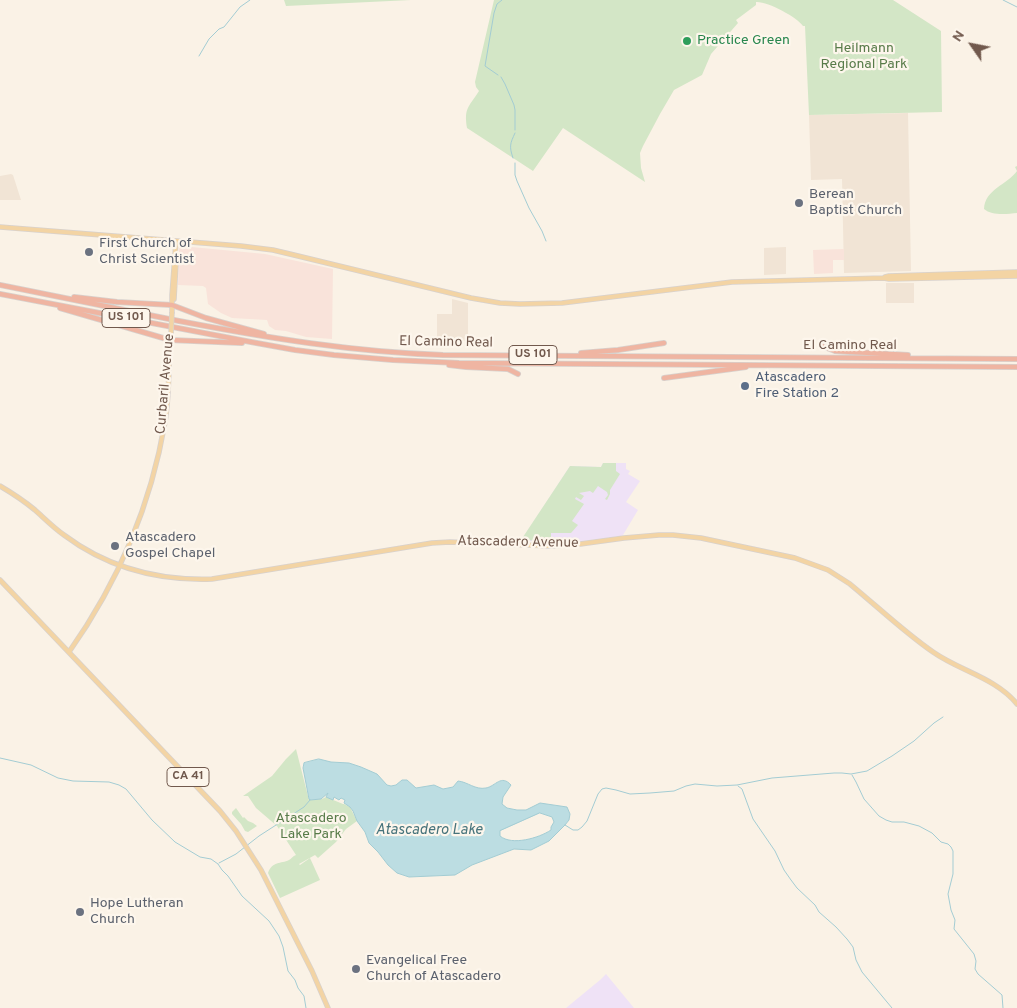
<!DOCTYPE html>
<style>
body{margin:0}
#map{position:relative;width:1017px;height:1008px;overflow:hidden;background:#faf2e6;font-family:Overpass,sans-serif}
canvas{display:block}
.north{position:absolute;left:947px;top:20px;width:50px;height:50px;-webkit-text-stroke:4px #fdf6ec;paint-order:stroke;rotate:303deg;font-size:14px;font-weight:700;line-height:20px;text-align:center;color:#71594d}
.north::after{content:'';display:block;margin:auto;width:18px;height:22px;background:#71594d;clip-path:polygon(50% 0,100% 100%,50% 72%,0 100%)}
</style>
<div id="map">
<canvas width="1017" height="1008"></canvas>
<div class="north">N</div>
</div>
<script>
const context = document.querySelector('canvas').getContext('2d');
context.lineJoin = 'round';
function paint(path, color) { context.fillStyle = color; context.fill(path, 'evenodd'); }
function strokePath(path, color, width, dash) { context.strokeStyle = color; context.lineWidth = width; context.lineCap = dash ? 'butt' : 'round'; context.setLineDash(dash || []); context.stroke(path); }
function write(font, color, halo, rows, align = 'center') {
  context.font = font + ' Overpass,sans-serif'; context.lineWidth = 4.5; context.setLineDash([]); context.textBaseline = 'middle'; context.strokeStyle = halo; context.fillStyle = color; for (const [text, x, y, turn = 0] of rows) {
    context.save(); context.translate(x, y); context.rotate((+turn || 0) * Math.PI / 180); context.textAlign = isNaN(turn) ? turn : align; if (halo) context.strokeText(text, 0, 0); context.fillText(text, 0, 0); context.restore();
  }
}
const residential = new Path2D(`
 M908,113L911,271L844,273L842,179L811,180L809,115Z
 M11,174L13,175L21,200H0V176Z
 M786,247V274L764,275V248Z
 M886,283H914V303H886Z
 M452,299L468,303V341L437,339V314H452Z`);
const commercial = new Path2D(`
 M181,246L265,254L333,269L332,339L306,337L286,331L275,330L269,326L267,320L232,318L221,313L208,304L206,288L203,286L178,285L179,248Z
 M844,249V260H833V273L814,274L813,250Z`);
const education = new Path2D(`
 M603,463H626V469L630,471L628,474L640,481L626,502L638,510L623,535L621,536L574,542L521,541L570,466L601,467Z
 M606,974L634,1008H566L600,980Z`);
const green = new Path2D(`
 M284,0H411L286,6Z
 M494,0H893L941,31L942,112L809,115L805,26H803C797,17 767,1 756,2V5L736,20L738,23L711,54L702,75L674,90L660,114L643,146L640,153L641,168L645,182L563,128L533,171L467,128C464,108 468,108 479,91L476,87L475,82Z
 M1017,166V213C1007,214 992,216 984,209C985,189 1007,185 1017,171L1015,167Z
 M603,463H616V471L620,474L610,490V494L607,500L605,499L608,495L607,492L598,486L593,493L590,491L579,493L584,496L581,500L576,497L575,499L584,504L572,521L578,525L571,533H551V541L521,540L570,466L601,467Z
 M296,749L309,800L322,799L326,797L343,804H344L350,807L357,821L346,829L336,842L318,858L315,855L299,864L300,865L310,858L320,880L280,898L268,873C272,861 281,864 289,860C291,859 293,856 296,855L277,826L256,808L248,796H243L272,776L286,759Z
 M236,808L243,818L244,817L248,821L253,823L257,826L248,832L245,831L241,824L232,814V812Z`);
const water = new Path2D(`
 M319,759L331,762L349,763L361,767L377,774L387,785L391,786L396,785L402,780H407L416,788L434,785L443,789L453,787L458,781C468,782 475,790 486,788C496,786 501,774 511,785L503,797L502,804L507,808L517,810H526L540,803L567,807L570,814L569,820L565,825L549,841L531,850L514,849L472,865L455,875L409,877L397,873L388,865L378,852L369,843L365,832L357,821L353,811L350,807L344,803L345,800L341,798L339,800L334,797L333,800L326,797L328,793L321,799L310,800L309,799L303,768L304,763ZM540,813L552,817L554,822L551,827V830C539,838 512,846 500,836V831Z`);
const stream = new Path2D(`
 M1003,0L1017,7
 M199,56L209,39L219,29L224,27L240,7L250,0
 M498,75L485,66L494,13L497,4L502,0
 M501,77L505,84L514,105L515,110V130
 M513,158C509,146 510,144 515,133
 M515,163V175L517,181L529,208L542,231L546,241
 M0,758L31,765L58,778L73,781L109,782L119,785L126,789L152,820L175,842L200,857L211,859L218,864L222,870L228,876L242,896L269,921L279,936L283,947L288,971L295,980L298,988L304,996L306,1008
 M852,775L856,782L864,799L879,816L886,820L892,822H904L919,826L932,833L941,842L948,844L951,847L953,851V874L948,894L951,910L955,920L954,929L974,954L976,961L975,969L978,974L1002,995L1003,1008
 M738,786L742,789L753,819L775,851L784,870L791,880L797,888L815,905L819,912L836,927L847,939L853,947L856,960L862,972L892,1008
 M565,825L573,830H578L582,827L587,821L598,794L602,789L606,788L616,790L630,794L650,793L674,791L686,786L695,784L717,786L737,785L772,778L834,773H842L851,774L867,771L892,756L914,741L934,723L943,717
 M219,863L236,854L259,836L304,807L310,800`);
const major = new Path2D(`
 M0,227L241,246L273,250L294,255L471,298L500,303L520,304L562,303L732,282L884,278L889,279L1017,276
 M885,277L889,276L1017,272
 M174,299L176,263
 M172,312V295L176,241
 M0,486C12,493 24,501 35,510C44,518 54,528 64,535C108,568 157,581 212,579L432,543L450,542L551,546L573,545L624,538L659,535H673L701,538L795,558L828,570L850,584C878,607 904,632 933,652C960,671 996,678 1017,704
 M0,580L220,811L236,831L261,870L312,971L328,1008
 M69,652C117,584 151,505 165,422C170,393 168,363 171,334`);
const highway = new Path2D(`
 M0,285C60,297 119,309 179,321C268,338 353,352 443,355L1017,359
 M0,294L251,342L295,350L334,355L393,360L459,363L1017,367
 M74,297L117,302L172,305L206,318L264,334
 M60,308L170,340L242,343
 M822,346L835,351L908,355
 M581,353L618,350L664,343
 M449,365L466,367L508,369L518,374
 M664,378L746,367`);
const majorBridge = new Path2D(`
 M171,334L172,312`);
const markers = [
 [687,41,5,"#2e9e5b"],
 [799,203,5,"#6b7280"],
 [89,252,5,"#6b7280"],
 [745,386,5,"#5c6f8a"],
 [115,546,5,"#6b7280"],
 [80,912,5,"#6b7280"],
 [356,969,5,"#6b7280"]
];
const shields = [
 [126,318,48],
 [533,355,48],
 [188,777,42]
];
const shieldNames = [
 ["US 101",126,318],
 ["US 101",533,355],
 ["CA 41",188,777]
];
const leisureNames = [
 ["Practice Green",697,41]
];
const parkNames = [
 ["Heilmann",864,49],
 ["Regional Park",864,65],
 ["Atascadero",311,819],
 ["Lake Park",311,835]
];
const worshipNames = [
 ["Berean",809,195],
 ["Baptist Church",809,211],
 ["First Church of",99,244],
 ["Christ Scientist",99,260],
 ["Atascadero",125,538],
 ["Gospel Chapel",125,554],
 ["Hope Lutheran",90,904],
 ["Church",90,920],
 ["Evangelical Free",366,961],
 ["Church of Atascadero",366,977]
];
const streetNames = [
 ["El Camino Real",446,343,1],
 ["El Camino Real",850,346],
 ["Curbaril Avenue",166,384,-85],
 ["Atascadero Avenue",518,543,1]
];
const serviceNames = [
 ["Atascadero",755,378],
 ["Fire Station 2",755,394]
];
const waterNames = [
 ["Atascadero Lake",429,831]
];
paint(residential, '#f1e4d5');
paint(commercial, '#f9e3da');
paint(education, '#efe2f6');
paint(green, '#d3e6c6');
paint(water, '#bcdde2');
strokePath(water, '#a3ccd3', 1);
strokePath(stream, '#a3ccd3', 1);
strokePath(major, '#d7d1cd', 5.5);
strokePath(highway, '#d7d1cd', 6);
strokePath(major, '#f3d4a4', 4);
strokePath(highway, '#efb5a2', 4.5);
strokePath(majorBridge, '#d7d1cd', 5.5, []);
strokePath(majorBridge, '#f3d4a4', 4);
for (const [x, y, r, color] of markers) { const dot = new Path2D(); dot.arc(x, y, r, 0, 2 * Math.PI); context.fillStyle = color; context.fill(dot); strokePath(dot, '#fdf6ec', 2); }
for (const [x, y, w] of shields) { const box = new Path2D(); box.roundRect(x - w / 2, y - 9.5, w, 19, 4); context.fillStyle = '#fdf6ec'; context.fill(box); strokePath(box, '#71594d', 1); }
write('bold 12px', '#71594d', null, shieldNames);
write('14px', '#27864d', '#fdf6ec', leisureNames, 'left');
write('14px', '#587b49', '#fdf6ec', parkNames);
write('14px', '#5b616d', '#fdf6ec', worshipNames, 'left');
write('14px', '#71594d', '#fdf6ec', streetNames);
write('14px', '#4e5e75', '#fdf6ec', serviceNames, 'left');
write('italic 15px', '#46737b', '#fdf6ec', waterNames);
</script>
